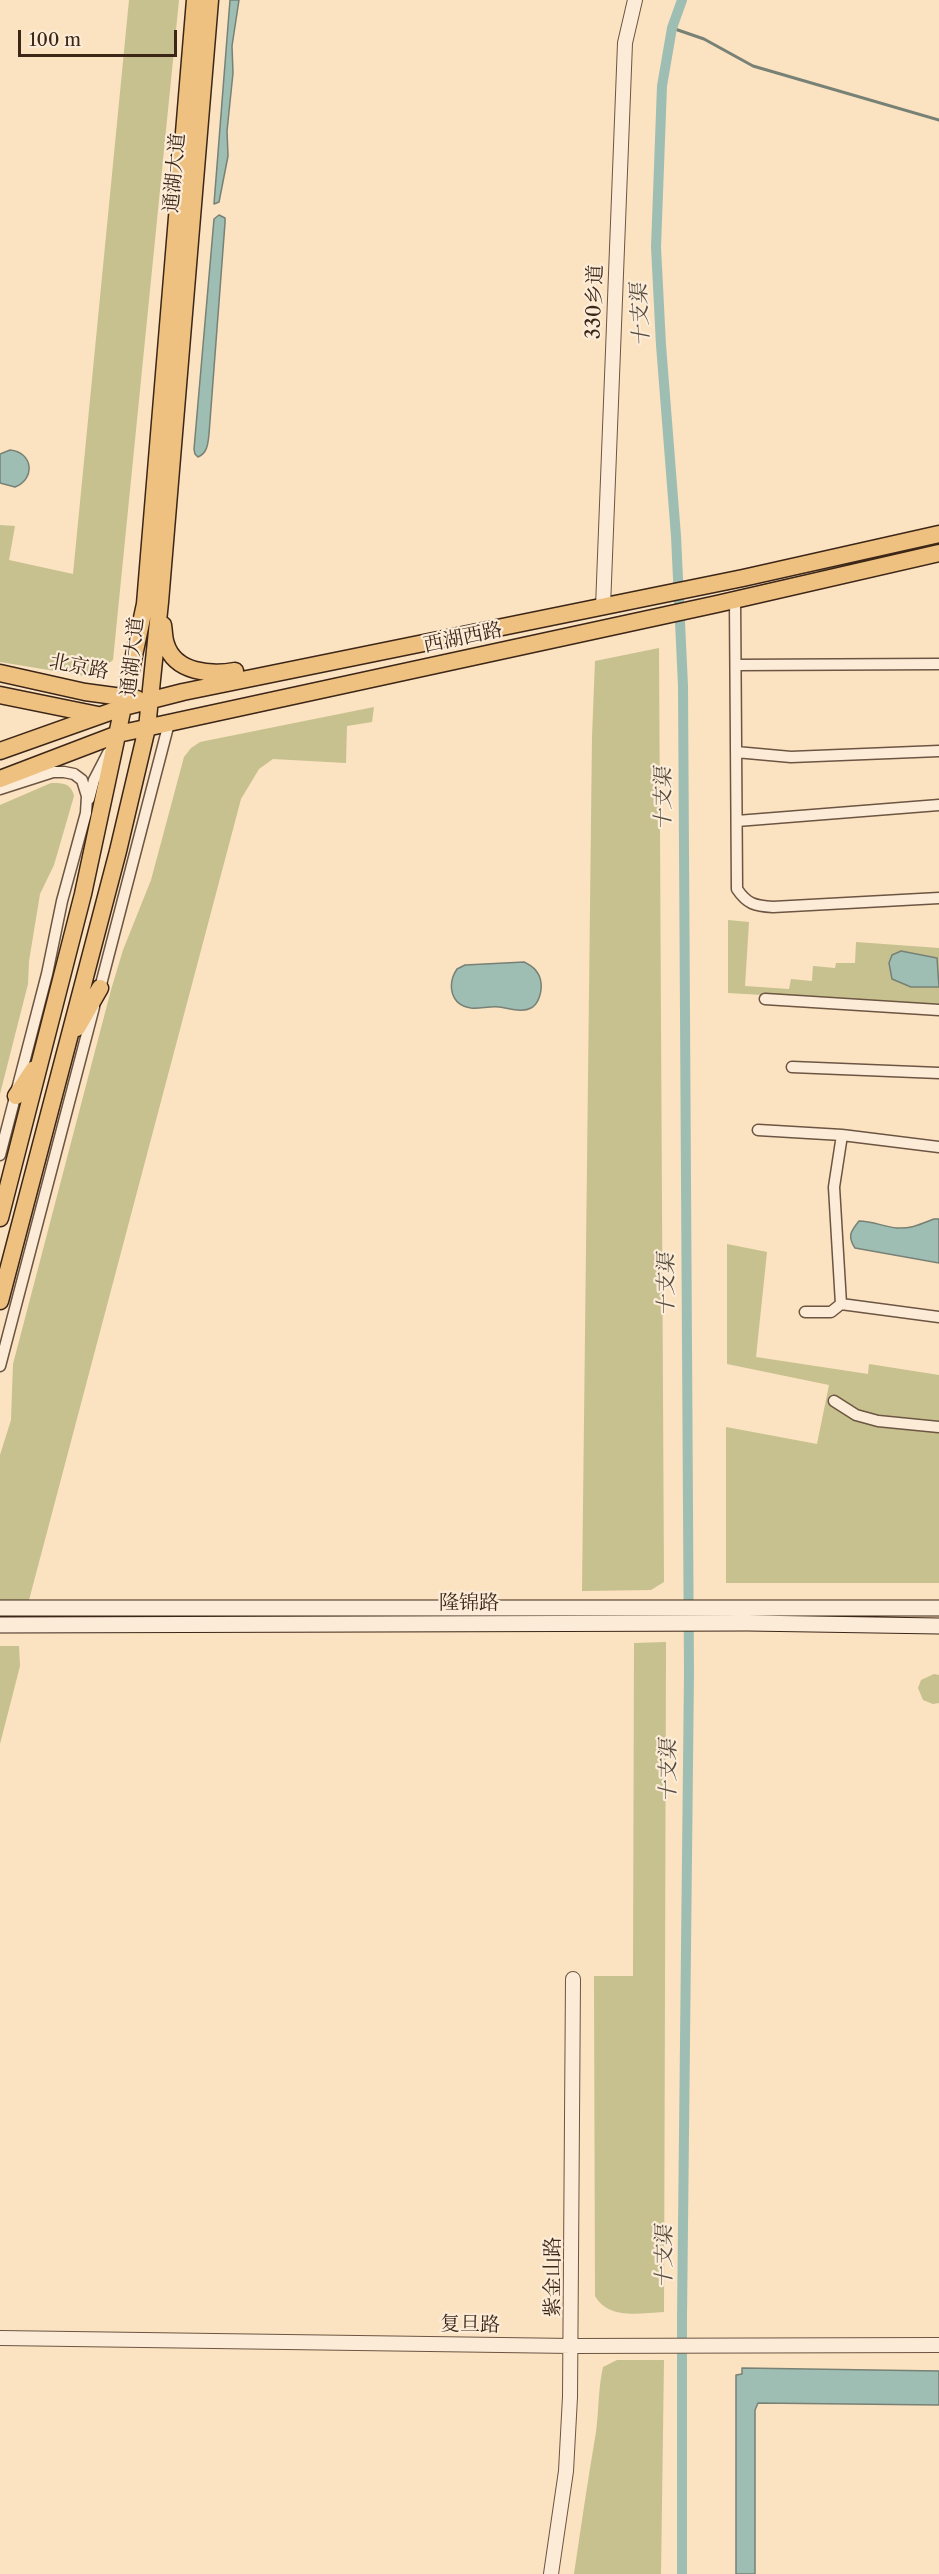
<!DOCTYPE html>
<meta charset="utf-8">
<style>
body{margin:0}
#map{position:relative;width:939px;height:2574px;overflow:hidden;background:#fbe2c1;font-family:"Libre Caslon Text",serif}
canvas{display:block}
.scale{position:absolute;left:18px;top:30px;width:159px;height:27px;box-sizing:border-box;border:3px solid #3c2617;border-top:0;padding-left:8px;font-size:18px;line-height:21px;white-space:nowrap;color:#3c2617;-webkit-text-stroke:4px #fcecd7;paint-order:stroke}
</style>
<div id="map">
<canvas width="939" height="2574"></canvas>
<div class="scale">100 m</div>
</div>
<script>
const context = document.querySelector('canvas').getContext('2d');
context.lineJoin = 'round';
function paint(path, color) { context.fillStyle = color; context.fill(path, 'evenodd'); }
function strokePath(path, color, width, dash) { context.strokeStyle = color; context.lineWidth = width; context.lineCap = dash ? 'butt' : 'round'; context.setLineDash(dash || []); context.stroke(path); }
function write(font, color, halo, rows, align = 'center') {
  context.font = font + ' "Libre Caslon Text","Noto Serif SC",serif'; context.lineWidth = 4.5; context.setLineDash([]); context.textBaseline = 'middle'; context.strokeStyle = halo; context.fillStyle = color; for (const [text, x, y, turn = 0] of rows) {
    context.save(); context.translate(x, y); context.rotate((+turn || 0) * Math.PI / 180); context.textAlign = isNaN(turn) ? turn : align; if (halo) context.strokeText(text, 0, 0); context.fillText(text, 0, 0); context.restore();
  }
}
const green = new Path2D(`
 M129,0H179L113,660L91,677L0,662V525L15,526L9,560L73,574Z
 M659,648L664,1582L651,1590L582,1591L592,737L595,661Z
 M374,707L372,722L347,726L346,763L273,759L259,769L241,799L29,1600H0V1455L11,1420L13,1364L111,990L123,950L151,880L184,757L191,748L200,742Z
 M51,783C63,783 71,783 74,796L54,865L40,894L29,961L28,984L0,1094V805Z
 M728,920L749,922L745,986L789,989L791,979L812,981L813,966L835,968L836,963H855L856,942L939,948V1005L728,993Z
 M727,1244L767,1252L756,1357L868,1374L869,1364L939,1375V1583H726V1427L817,1444L829,1385L727,1364Z
 M666,1642L664,2312C639,2313 609,2320 595,2296L594,1976H633L634,1643Z
 M0,1646H19L20,1666L0,1744Z
 M934,1674L939,1675V1703L933,1704L923,1700L918,1688L921,1680Z
 M617,2360H664L661,2574H574C581,2526 588,2479 596,2432C599,2410 598,2389 603,2367Z`);
const water = new Path2D(`
 M230,0H239L232,46L233,73L227,131L228,156L219,202L214,204Z
 M219,215L225,218V223L209,434C208,442 208,453 198,457L195,454L194,449L214,219Z
 M10,450C33,452 36,479 15,487L0,483V454Z
 M901,951L937,958L939,987H911L892,979L889,963L892,955Z
 M524,962C533,966 540,973 541,983C542,991 539,1004 531,1008C522,1013 509,1008 499,1007C489,1006 480,1009 471,1008C450,1005 447,984 457,969L465,965Z
 M934,1219H939V1263L855,1248C847,1236 851,1231 859,1221C873,1221 884,1227 897,1228C911,1229 921,1224 934,1219Z
 M742,2368L939,2371V2405L758,2403L755,2410V2574H736V2375L742,2374Z`);
const stream = new Path2D(`
 M672,28L704,39L753,66L939,120`);
const canal = new Path2D(`
 M682,0L672,28L662,86L656,247L661,345L676,536L683,686L689,1672L682,2318V2574`);
const minor = new Path2D(`
 M735,600L737,889C747,904 755,906 773,907L939,898
 M736,665L939,664
 M736,752L791,757L939,751
 M0,789L53,772H64L74,774L82,780L87,796L86,813L62,901L47,974L0,1155
 M89,799L94,780L108,753
 M737,821L939,805
 M99,992L169,723
 M765,999L939,1010
 M792,1067L939,1073
 M758,1130L842,1135L939,1147
 M841,1304L834,1187L842,1135
 M805,1312H831L841,1304L939,1317
 M0,1366L94,1007
 M834,1401L856,1415L878,1421L939,1427`);
const tertiary = new Path2D(`
 M603,607L625,43L635,0
 M0,2338L572,2346L939,2345
 M551,2574L566,2471L570,2397L573,1979`);
const secondary = new Path2D(`
 M0,1608H939
 M0,1625L748,1623L939,1626`);
const primary = new Path2D(`
 M163,625C164,631 164,639 166,644C175,673 211,675 235,671
 M0,673L85,692L137,699
 M0,695L98,715
 M0,751L124,707L183,692L743,578L939,534
 M0,779L118,734L717,604L939,553
 M77,1028L100,988
 M16,1096L34,1069
 M0,1218L83,894L145,604L195,0
 M0,1301L118,851L147,728L160,602L210,0`);
const streetNames = [
 ["通湖大道",175,173,-85],
 ["330乡道",595,302,-88],
 ["西湖西路",463,638,-12],
 ["通湖大道",133,657,-84],
 ["北京路",79,667,11],
 ["隆锦路",469,1603],
 ["紫金山路",553,2277,-90],
 ["复旦路",470,2325,1]
];
const waterNames = [
 ["十支渠",641,315,-93],
 ["十支渠",664,799,-90],
 ["十支渠",667,1285,-90],
 ["十支渠",669,1771,-90],
 ["十支渠",665,2257,-90]
];
paint(green, '#c6c18e');
paint(water, '#9fbeb3');
strokePath(water, '#778175', 1.5);
strokePath(stream, '#778175', 3);
strokePath(canal, '#9fbeb3', 10);
strokePath(minor, '#6c5542', 13);
strokePath(tertiary, '#6c5542', 16);
strokePath(secondary, '#3c2617', 17);
strokePath(primary, '#3c2617', 19);
strokePath(minor, '#fcecd7', 10);
strokePath(tertiary, '#fcecd7', 14);
strokePath(secondary, '#fcecd7', 15);
strokePath(primary, '#eec180', 16);
write('20px', '#3c2617', '#fcecd7', streetNames);
write('italic 21px', '#554c3e', '#fcecd7', waterNames);
</script>
